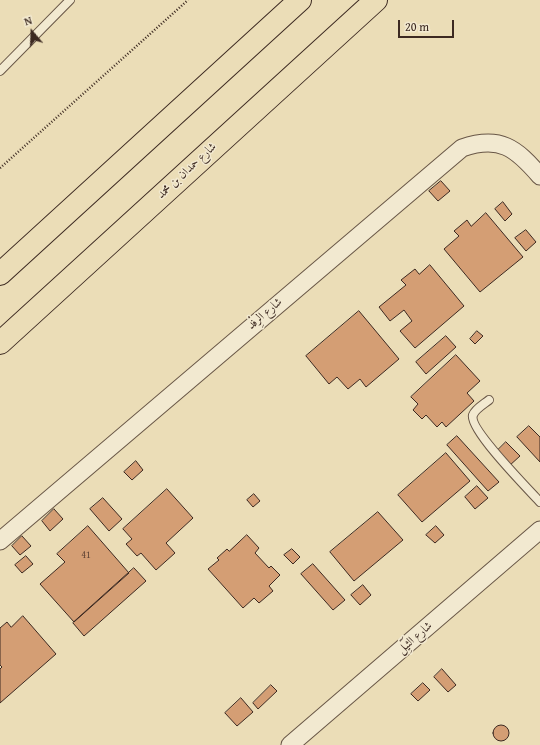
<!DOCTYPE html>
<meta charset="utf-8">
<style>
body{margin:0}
#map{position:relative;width:540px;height:745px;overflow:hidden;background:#ebddb7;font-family:"Gentium Book Plus",serif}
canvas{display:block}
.north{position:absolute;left:12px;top:12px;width:40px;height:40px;-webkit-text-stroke:3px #f2e9d0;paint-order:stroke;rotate:341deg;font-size:11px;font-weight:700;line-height:16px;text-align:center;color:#3c2921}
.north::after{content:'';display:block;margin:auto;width:14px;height:18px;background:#3c2921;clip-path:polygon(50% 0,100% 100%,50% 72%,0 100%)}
.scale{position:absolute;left:398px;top:20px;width:56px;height:18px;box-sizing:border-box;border:2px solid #3c2921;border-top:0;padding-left:5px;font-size:12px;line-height:14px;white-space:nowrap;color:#3c2921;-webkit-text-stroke:3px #f2e9d0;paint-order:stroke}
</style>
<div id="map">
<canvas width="540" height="745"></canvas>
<div class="north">N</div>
<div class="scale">20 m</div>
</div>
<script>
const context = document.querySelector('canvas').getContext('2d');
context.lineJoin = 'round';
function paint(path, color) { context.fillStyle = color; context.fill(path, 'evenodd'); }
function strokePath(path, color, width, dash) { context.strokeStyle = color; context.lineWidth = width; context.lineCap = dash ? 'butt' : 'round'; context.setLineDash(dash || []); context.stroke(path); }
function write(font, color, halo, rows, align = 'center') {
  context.font = font + ' "Gentium Book Plus",Amiri,serif'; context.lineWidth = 3; context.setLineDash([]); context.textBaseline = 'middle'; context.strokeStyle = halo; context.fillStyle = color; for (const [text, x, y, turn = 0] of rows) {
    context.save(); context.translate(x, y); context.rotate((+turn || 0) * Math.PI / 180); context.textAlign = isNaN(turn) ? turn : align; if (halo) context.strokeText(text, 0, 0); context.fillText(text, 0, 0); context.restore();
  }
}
const building = new Path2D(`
 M441,181L450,191L438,201L429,191Z
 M503,202L512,214L505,221L495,209Z
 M486,213L523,257L480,292L444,249L459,236L454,231L467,220L471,226Z
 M526,230L536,242L526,251L515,238Z
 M430,265L464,306L415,348L400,331L412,321L404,310L390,321L379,307L406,285L401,280L415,269L419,274Z
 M359,311L399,359L366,387L360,379L348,389L337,377L329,384L306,356Z
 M477,331L483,336L475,344L470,339Z
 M446,336L456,347L426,374L416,362Z
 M456,355L480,381L467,393L474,401L446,427L442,422L437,427L426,415L422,419L413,410L418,404L411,397Z
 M529,426L540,437V462L517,437Z
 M457,436L499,482L488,491L447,445Z
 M506,442L520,456L509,466L496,452Z
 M446,453L470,481L422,522L398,495Z
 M136,461L143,470L132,480L124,472Z
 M477,486L488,498L475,509L465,497Z
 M167,489L193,518L166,543L175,553L156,570L141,553L137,556L126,544L132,539L123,529Z
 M254,494L260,501L253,507L247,500Z
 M103,498L122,519L109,531L90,509Z
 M54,509L63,519L50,531L42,521Z
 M378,512L403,540L354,581L330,552Z
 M88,526L129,573L74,622L40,584L65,562L57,554Z
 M436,526L444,535L435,543L426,535Z
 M247,535L259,548L255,553L269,568L271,566L280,575L269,586L273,591L259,603L254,598L243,608L208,569L219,560L217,558L227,549L229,551Z
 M22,536L31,546L20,555L12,546Z
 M292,549L300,557L293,564L284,555Z
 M26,556L33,564L22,573L15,565Z
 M313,564L345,600L333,610L301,574Z
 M134,568L146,581L84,636L73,623Z
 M363,585L371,595L360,605L351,595Z
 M23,616L56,654L0,703V669L2,667L0,665V628L7,622L11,627Z
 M442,669L456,685L448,692L434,677Z
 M423,683L430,690L418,701L411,694Z
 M271,685L277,691L258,709L253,703Z
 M241,698L253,712L237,726L225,713Z
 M493 733a8 8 0 1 1 16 0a8 8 0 1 1-16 0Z`);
const path = new Path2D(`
 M0,168L188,0`);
const service = new Path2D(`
 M0,71L70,0
 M489,400C484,404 475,409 473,415C468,428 529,490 540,502`);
const minor = new Path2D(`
 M0,541L462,148C500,135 516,148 540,176
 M290,745L540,530`);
const primary = new Path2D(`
 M0,274L300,0
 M0,343L376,0`);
const numberNames = [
 ["41",86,555]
];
const streetNames = [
 ["شارع حمدان بن محمد",187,171,-43],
 ["شارع الرِفْد",265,314,-41],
 ["شارع الثَيِّل",415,638,-41]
];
paint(building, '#d49e74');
strokePath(building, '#3c2921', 1);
strokePath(service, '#685646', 10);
strokePath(minor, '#685646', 19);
strokePath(primary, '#3c2921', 24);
strokePath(path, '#3c2921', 2.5, [1, 2]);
strokePath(service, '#f2e9d0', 8);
strokePath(minor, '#f2e9d0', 17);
strokePath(primary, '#ebddb7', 22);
write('10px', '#624636', null, numberNames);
write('12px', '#3c2921', '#f2e9d0', streetNames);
</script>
